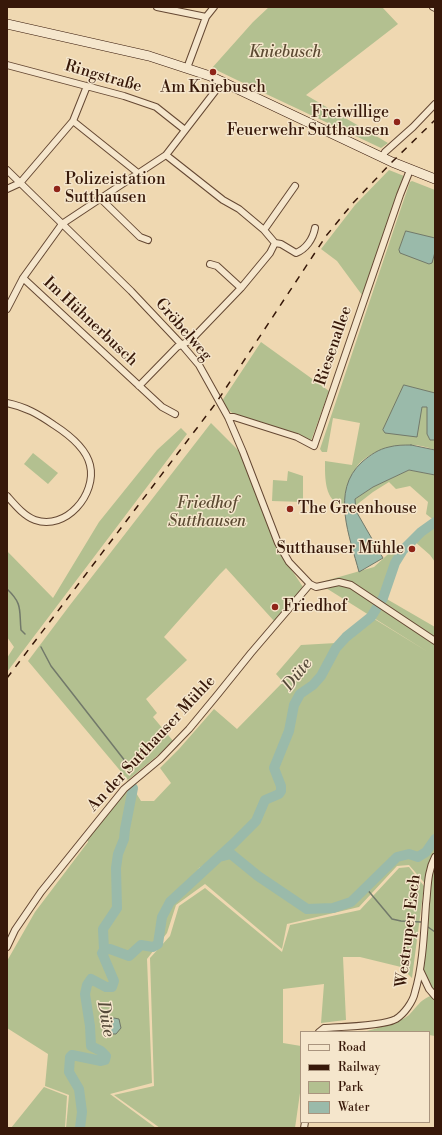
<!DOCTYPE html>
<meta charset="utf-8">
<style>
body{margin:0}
#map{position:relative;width:442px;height:1135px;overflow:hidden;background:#efd8b1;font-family:"Libre Bodoni",serif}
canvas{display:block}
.frame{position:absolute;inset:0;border:8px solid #371809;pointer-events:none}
.legend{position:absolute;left:300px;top:1031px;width:130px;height:92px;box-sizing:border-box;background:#f5e6cc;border:1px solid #a9947e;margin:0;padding:5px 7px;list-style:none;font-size:12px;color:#371809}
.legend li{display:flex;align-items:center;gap:8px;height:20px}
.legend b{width:20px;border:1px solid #a9947e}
</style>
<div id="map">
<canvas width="442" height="1135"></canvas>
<div class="frame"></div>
<ul class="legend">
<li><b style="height:5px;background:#f5e6cc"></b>Road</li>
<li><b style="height:5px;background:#371809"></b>Railway</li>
<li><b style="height:11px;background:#b3c090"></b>Park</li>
<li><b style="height:11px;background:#9abaaa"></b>Water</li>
</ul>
</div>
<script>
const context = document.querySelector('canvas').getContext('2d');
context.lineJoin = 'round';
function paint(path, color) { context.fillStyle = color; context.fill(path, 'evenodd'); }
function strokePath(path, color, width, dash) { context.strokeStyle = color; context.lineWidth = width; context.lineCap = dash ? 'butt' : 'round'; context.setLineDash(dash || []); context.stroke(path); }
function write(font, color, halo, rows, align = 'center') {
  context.font = font + ' "Libre Bodoni",serif'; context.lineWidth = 3; context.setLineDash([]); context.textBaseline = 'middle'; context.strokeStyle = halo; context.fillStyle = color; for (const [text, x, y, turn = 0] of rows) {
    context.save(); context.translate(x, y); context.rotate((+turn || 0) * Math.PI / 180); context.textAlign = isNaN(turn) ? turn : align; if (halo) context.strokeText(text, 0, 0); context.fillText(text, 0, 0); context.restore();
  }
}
const green = new Path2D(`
 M269,7H382L398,24L306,95L388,143L381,148L264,93L212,68L253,22Z
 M389,170L404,176L362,295L337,261L321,249L355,205Z
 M412,181L435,190V393L404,386L422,407H427V434L430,440H435V450C428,447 419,445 411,445C394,444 366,452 356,468C350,479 345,493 344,506C324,502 325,477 325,461L352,465L360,423L333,418L327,452H322L320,449L402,205L410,182Z
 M261,342L329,391L311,441L298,434L236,416L226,408L222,401Z
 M211,423L239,451L277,548L303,587L274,621L226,568L220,574L164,637L187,660L146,699L157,713L153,717L174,742L128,780L141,801H154L171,783L160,768L179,749L214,709L237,729L283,682L276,674L301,645L336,643L340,650L346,637L371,617L428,652L318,583L374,567L397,546L404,551L385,598L435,627V996L420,970L428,887L409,865L397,866L359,907L287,924L282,949L205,884L176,905L167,933L147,959L152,1083L110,1094L156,1128H66L69,1095L45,1086L48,1054L7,1028V961L35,912L88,842L86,836L128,780L28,661L70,605ZM237,839L234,843L231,854L197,869L219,857Z
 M181,428L187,434L7,672V658L14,647L7,637V551L53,598L99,522L157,450Z
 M33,453L58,473L48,484L24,464Z
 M409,470L435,475V521L426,514L428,502L410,486L396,489L389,482L373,492L355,506V499L373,487Z
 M288,471L303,476V502L272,501L273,480L287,481Z
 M435,523V562L430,555L414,541L421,533Z
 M409,867L424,886L412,978L401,967L360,957H343L346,1020L321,1023L324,984L283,989V1043L301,1046V1086L295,1128H160L114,1095L154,1086L150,958L170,936L179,906L205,888L282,952L290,925L360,910L399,868Z
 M430,996L435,1001V1036L429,1035V1032H362C373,1030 401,1022 409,1015C417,1007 419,1001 430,996Z
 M44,1087L67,1096L65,1128H11Z`);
const water = new Path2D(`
 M406,231L435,238V252L432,263L429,264L400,253L399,250Z
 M404,385L435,393V440H430L427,434V407H422L417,437L385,433L383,430Z
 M411,445L435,450V475L409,470L373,487L355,499L356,511L383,558L359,572C350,537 330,491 362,462C370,455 379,449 389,447C396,445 404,445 411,445Z
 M109,1017L119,1019L121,1028L116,1034H109L105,1029Z`);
const stream = new Path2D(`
 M7,589C23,604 19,610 21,630L25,634
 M41,647L51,666L129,766
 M366,888L392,919L401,921L421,922
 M428,927L435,932`);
const river = new Path2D(`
 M219,857L231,854L258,876L307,909L333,908L351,902L397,857L409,854L418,857L426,852L435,839
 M104,950L103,929L117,908L116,868L118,854L124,839L125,829L133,788
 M80,1128L82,1112L79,1089L69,1072L70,1057L72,1055L101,1061L105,1060L106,1056L101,1051L91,1046L90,1026L85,994L87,985L91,979L106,987H112L114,981L102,953L104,950L110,949L129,956L141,945L153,947L158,944L162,917L170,902L234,843L256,821L265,800L279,794L281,791V786L274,768L289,731L294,705L300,694L313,685L321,676L336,648L346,637L371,617L383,598L395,563L403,550L421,532L435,522`);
const street = new Path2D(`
 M157,7L206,17
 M433,7L435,8
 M7,65L124,96L156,107L185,130
 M187,68L206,17L214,7
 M73,121L138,173
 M382,157L385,152L413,127L435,104
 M7,170L131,291L182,345L199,365L228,417L243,452L278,543L289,562L310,584L316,587L339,582L351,585L435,641
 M7,189L20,183L73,121L87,86
 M100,198L140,237L148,240
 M264,230L295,186
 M275,243L281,244L296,253C306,249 313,239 315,228
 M210,264L217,266L241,288
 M23,278L162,407L175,414
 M7,309L23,278L62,224L166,155L223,81
 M139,386L177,347L191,340L241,288L270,253L275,243L264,230L239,209L223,200L166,155
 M7,403C26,407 38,414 54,425C68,434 86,448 90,465C97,494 66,531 35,520C24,516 15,505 7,496
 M228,417H234L297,437L314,446L400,195L410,170
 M7,947L15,930L41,892L124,789L160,759L189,729L218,694L251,653L310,584
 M420,970L429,989L435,996
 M319,1032L324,1028C340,1027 384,1026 396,1019C404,1014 413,1002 415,992C423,965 424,932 426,904C428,888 427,872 435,857
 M304,1128L305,1122`);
const secondary = new Path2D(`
 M7,24L149,56L210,76L392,162L435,179`);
const rail = new Path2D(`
 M7,678L216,403L326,236L353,203L392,162L435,120`);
const markers = [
 [213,72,4,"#8f2418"],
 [397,122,4,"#8f2418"],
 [57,189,4,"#8f2418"],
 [290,509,4,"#8f2418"],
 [412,549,4,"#8f2418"],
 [275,607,4,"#8f2418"]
];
const parkNames = [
 ["Kniebusch",285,53],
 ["Friedhof",207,504],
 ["Sutthausen",207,522]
];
const streetNames = [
 ["Ringstraße",103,77,16],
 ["Im Hühnerbusch",90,322,43],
 ["Gröbelweg",183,330,49],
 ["Riesenallee",334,346,-71],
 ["An der Sutthauser Mühle",152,744,-47],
 ["Westruper Esch",409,931,-83]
];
const poiNames = [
 ["Am Kniebusch",213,88,"center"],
 ["Freiwillige",389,113,"right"],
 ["Feuerwehr Sutthausen",389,131,"right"],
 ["Polizeistation",65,180],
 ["Sutthausen",65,198],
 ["The Greenhouse",298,509],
 ["Sutthauser Mühle",404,549,"right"],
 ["Friedhof",283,607]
];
const waterNames = [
 ["Düte",298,675,-52],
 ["Düte",105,1019,80]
];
paint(green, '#b3c090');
paint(water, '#9abaaa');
strokePath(water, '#72796a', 1);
strokePath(stream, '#72796a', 1.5);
strokePath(river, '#9abaaa', 10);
strokePath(street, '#654833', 8);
strokePath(secondary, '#371809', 10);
strokePath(street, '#f5e6cc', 6);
strokePath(secondary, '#f5e6cc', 9);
strokePath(rail, '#371809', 1.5, [7, 7]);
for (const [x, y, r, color] of markers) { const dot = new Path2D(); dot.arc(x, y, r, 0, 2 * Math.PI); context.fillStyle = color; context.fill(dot); strokePath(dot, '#f5e6cc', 1.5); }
write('italic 16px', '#5c4a32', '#f5e6cc', parkNames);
write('16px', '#371809', '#f5e6cc', streetNames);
write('16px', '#371809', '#f5e6cc', poiNames, 'left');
write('italic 17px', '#554939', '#f5e6cc', waterNames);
</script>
